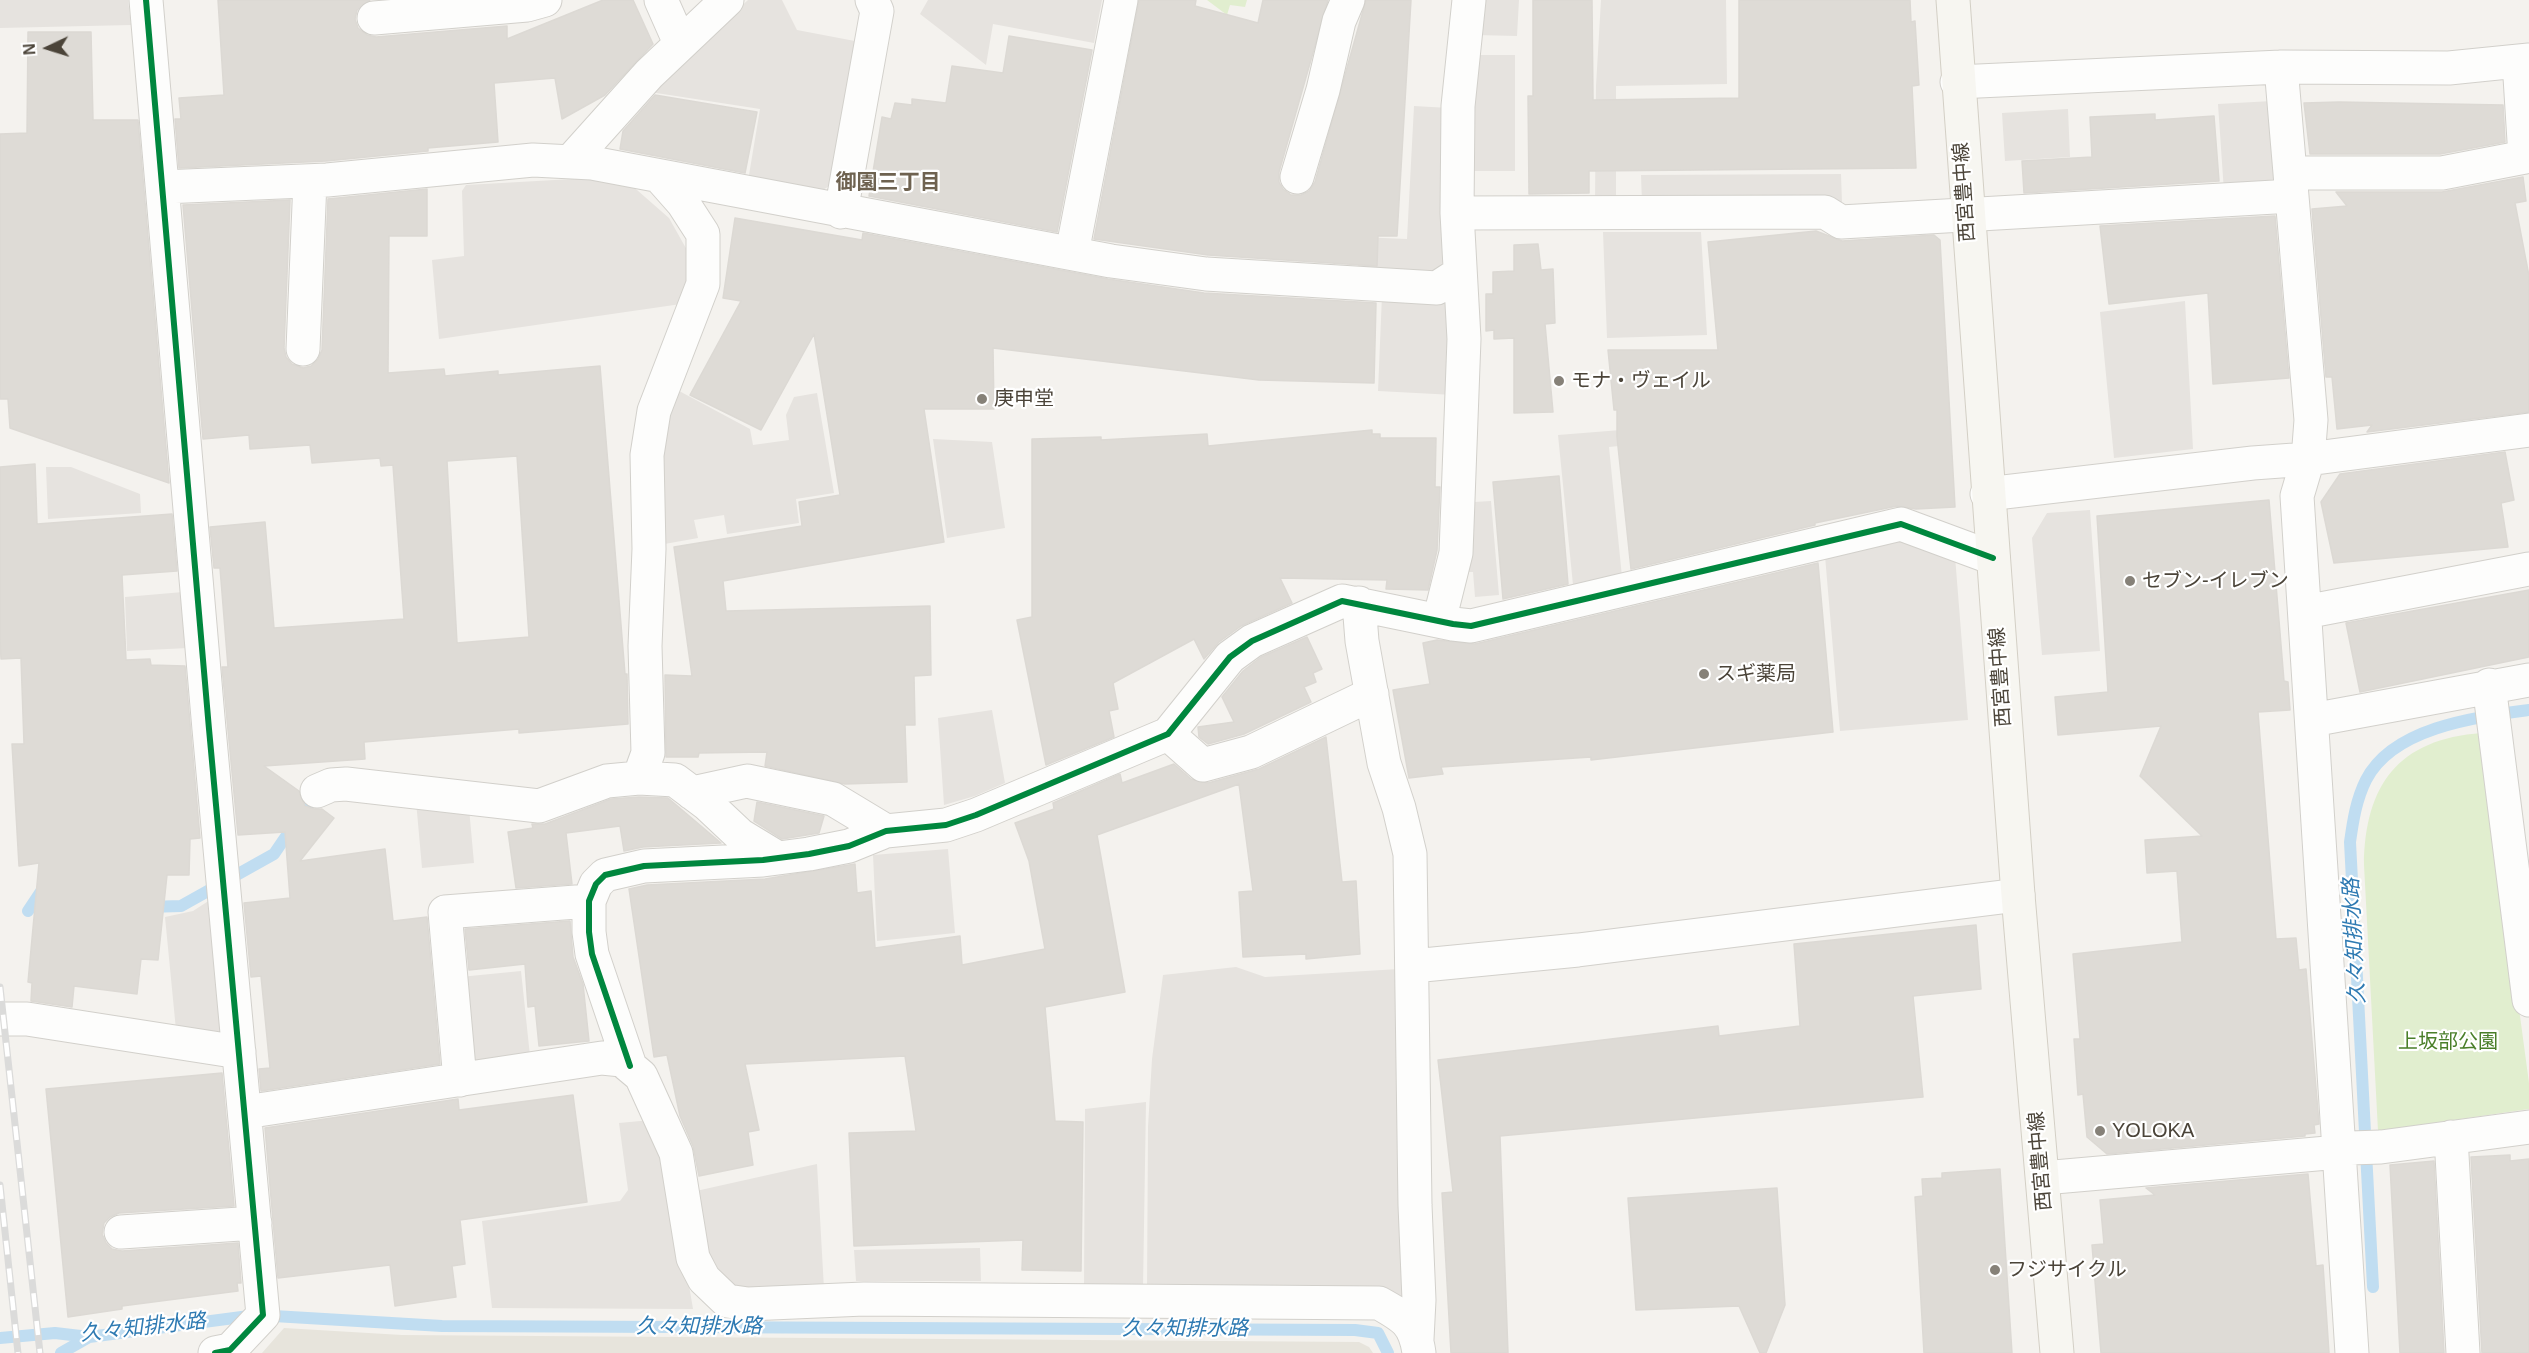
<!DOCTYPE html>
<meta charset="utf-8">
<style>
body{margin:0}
#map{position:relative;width:2529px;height:1353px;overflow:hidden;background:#f4f2ee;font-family:Helvetica,sans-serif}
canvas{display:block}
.north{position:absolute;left:18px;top:18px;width:60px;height:60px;-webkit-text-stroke:4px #fff;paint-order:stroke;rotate:266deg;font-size:16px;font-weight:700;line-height:24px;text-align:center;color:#4b4439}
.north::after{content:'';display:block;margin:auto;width:21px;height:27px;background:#4b4439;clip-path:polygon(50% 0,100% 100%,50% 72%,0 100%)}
</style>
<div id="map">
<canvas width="2529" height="1353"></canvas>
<div class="north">N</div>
</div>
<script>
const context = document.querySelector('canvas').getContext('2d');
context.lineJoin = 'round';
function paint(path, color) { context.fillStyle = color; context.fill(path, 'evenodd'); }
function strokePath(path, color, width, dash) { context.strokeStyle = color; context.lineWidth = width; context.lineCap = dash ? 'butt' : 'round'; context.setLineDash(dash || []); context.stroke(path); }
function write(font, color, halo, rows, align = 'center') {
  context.font = font + ' Helvetica,"Noto Sans JP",sans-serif'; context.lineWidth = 4.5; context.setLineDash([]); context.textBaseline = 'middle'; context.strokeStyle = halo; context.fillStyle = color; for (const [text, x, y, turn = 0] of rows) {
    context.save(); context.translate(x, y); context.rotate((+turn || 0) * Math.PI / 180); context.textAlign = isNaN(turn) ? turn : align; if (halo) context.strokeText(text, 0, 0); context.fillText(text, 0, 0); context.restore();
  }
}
const residential = new Path2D(`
 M284,1328L402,1335L1359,1342L1369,1347L1373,1353H262Z`);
const green = new Path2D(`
 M1207,0H1247L1245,7L1230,5L1227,15Z
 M2482,733L2529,1083V1109L2378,1131L2364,865C2365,785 2398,739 2482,733Z`);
const parking = new Path2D(`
 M0,0H128L131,25L0,28Z
 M748,0H782L797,30L860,42L834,183L818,193L748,181L760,109L650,92Z
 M928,0H1102L1094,43L993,24L986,65L920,14Z
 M1479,0H1519L1517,36L1476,35Z
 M1601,0H1726L1727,84L1616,86V204H1595L1596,86Z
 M1473,55H1515V171H1474Z
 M2272,101L2278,188L2224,192L2218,104Z
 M1414,106L1449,108L1446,259L1434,272L1358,268L1359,237L1407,239Z
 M2068,109L2070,157L2005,161L2002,113Z
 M1841,174L1842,203H1642L1641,175Z
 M590,178L629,183L669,218L692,259L681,304L439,339L432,260L464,256L462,191L466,185Z
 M1603,232H1701L1707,335L1607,338Z
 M1382,295L1453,297L1454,395L1378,391Z
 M2185,301L2193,449L2114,458L2100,312Z
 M668,385L750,429L753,445L789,440L786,415L794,397L817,393L834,493L796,499L799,523L727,534L724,515L694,520L698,538L659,545L656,507Z
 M1646,428L1648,443L1609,447L1622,577L1573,585L1558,435Z
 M933,439L992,442L1005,528L947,538Z
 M46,467H71L140,494L141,513L48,519Z
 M1491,501L1499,595L1475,597L1473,572H1461L1474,527V502Z
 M2090,510L2100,651L2042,655L2032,538L2047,513Z
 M1903,536L1955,556L1968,720L1840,731L1825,556Z
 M183,592L188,648L127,651L125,597Z
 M992,710L1005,783L975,796L944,805L938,718Z
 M416,801L469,808L474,863L422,868Z
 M948,849L955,933L877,941L873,855Z
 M210,900L220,1034L176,1030L165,917L193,911Z
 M1236,967L1265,977L1399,969L1408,1296L1147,1292L1148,1127L1152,1059L1163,975Z
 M521,971L530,1056L470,1066L460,977Z
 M1146,1102L1143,1288H1084L1085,1109Z
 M651,1120L668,1160L693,1309L492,1308L482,1221L620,1201L628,1190L619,1123Z
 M817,1164L824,1289L742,1288L724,1282L708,1255L696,1191Z
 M980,1248L981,1281H856L854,1250Z`);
const stream = new Path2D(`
 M148,907L181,906L274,854L308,804
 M28,911L44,887
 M2373,1287L2350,842C2353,821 2356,800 2366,780C2393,727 2477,717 2529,710
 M0,1338L55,1333L89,1337L257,1315L442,1326L1355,1330L1378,1333L1388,1353
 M61,1353L89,1337`);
const building = new Path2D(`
 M218,0H370L357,10L355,19L358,28L367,35L376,37L507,26V39L603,0H633L653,44L605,95L562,119L555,78L494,83L498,142L428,148V151L326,161L179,168L175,119H181L179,98L224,95Z
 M1139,0H1196L1195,6L1258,23L1263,0H1328L1279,172V182L1283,189L1291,195H1301L1309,191L1315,182L1366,0H1411L1397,236H1378L1377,266L1208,255L1094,239Z
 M1533,0H1592L1593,100L1739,98V0H1910L1911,22L1915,21L1919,85L1912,86L1916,168L1589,171V193L1529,194L1528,96H1533Z
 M28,32H91L93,120H138L169,483L10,428L8,399H0V134L27,133Z
 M1009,36L1092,50L1057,232L869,196L882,117L891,119L895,103L912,105V99L946,103L952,66L1003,73Z
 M655,95L757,112L745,173L620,149L623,131Z
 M2339,102L2503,105L2505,142L2440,154H2310L2304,103Z
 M2155,114V120L2214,116L2219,181L2024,193L2022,161L2092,157L2090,117Z
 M2523,177L2526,201L2515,203L2529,276V412L2367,432L2372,425L2337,429L2332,377H2326L2312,209L2347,206L2336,192H2442Z
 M427,189V236H389L388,373L444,369L445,376L498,371V375L600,366L625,674H627L628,724L519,733V729L364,742L365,759L264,766L299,791L305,806L314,809H322L334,818L300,861L385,849L393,921L427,917L440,1064L261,1091L259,1069L270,1068L261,976L251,977L244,903L290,898L285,832L238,835L222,667H228L220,568H214L210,527L265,522L274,628L404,619L393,465L381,466L380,458L312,463L310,445L250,449L249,435L203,439L183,205L290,200L284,348L286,357L292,364L303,368L311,366L318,359L322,350L328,199ZM517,456L529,637L457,643L447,461Z
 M2275,216L2289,378L2213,384L2208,293L2109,304L2100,226Z
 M735,218L862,240L863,233L1108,279L1204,293L1376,303L1374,383L1259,380L993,348L994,409H924L944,542L723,581L726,611L930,606L931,675L914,676L915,725H905L907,782L845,784L765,766L767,752L699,753L698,757H666L665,675L692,676L674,547L802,526L799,502L840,495L814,334L761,430L690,395L741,301L723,298Z
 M1816,231L1842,241L1934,235L1940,240L1955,507L1916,509L1897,506L1815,523V525L1631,569L1617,437V410H1614L1608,350H1718L1708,242Z
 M1538,244L1541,270L1553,269L1555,323L1545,324L1553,412L1514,413V338L1494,339V330L1486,331V294H1493V272L1514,271V245Z
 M1372,430V434H1380V438H1436L1435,487H1440L1437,550L1428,590L1386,589L1387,580L1280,578L1292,603L1241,626L1219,642L1204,659L1194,639L1113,683L1118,709L1109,711L1114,737L1046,765L1017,620L1032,617V439L1101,437V440L1207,434L1208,446Z
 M2505,452L2514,500L2501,503L2508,547L2334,563L2321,502L2340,474Z
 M35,464L37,524L172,514L177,571L122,575L126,660L150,659L151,665L185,666L200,838L190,839L189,875H167L158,960L141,959L137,994L74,986L72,1007L31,1001L32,983L28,982L39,863L19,866L12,744H24L21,658L1,659L0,639V467Z
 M1559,476L1568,584L1503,599L1493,482Z
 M2269,500L2284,681L2288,682L2290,710L2258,712L2276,939L2296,938L2299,970L2306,969L2319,1124L2314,1125L2315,1133L2305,1134V1136L2107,1154L2087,1137L2083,1094L2078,1095L2074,1039H2080L2073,954L2182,942L2177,871L2147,873L2145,840L2202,836L2140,776L2161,726L2058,735L2055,697L2108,692L2097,516Z
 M1818,563L1833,732L1591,760V757L1441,767L1443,774L1409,778L1393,690L1430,684L1423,643L1437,640L1475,644Z
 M2529,590V657L2360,692L2346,623Z
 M1307,637L1322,669L1313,673L1316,682L1304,687L1311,702L1244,734L1208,744L1199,737L1198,727L1234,722L1222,697L1243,671L1261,657Z
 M1326,737L1342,882L1356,881L1360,954L1306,959V954L1243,957L1239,892L1253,891L1239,784L1097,835L1125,992L1045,1007L1055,1121L1083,1122L1081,1271L1022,1270L1023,1240L854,1246L849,1133L916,1131L905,1056L745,1064L759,1130L748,1132L753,1165L699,1176L693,1146L680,1116L667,1055L654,1057L629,889L647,885L765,879L855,864L857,893L871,891L875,948L960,936L962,965L1045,949L1029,861L1015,823L1054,809L1053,803L1120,774L1122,783L1174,764L1191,779L1208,783L1259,769Z
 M639,797L668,798L721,843L643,847L624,851L620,826L566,833L572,884L516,888L508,832L533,828L532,824H545L611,799Z
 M757,802L824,816L819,833L782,839L754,821Z
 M570,921L573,957L583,984L589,1041L539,1046L535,1006L528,1007L525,964L469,970L465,929Z
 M1976,925L1981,989L1913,996L1923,1097L1500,1136L1508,1353H1451L1442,1193L1453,1192L1438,1060L1718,1026L1719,1036L1800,1026L1794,944Z
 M222,1073L234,1206L119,1213L110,1217L104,1223L102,1234L106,1243L112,1249L122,1251L238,1243L241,1283H237L238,1291L122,1306V1309L68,1317L46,1089Z
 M573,1095L587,1202L460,1220L465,1264L452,1266L456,1297L395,1306L390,1265L278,1278L265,1128L458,1099L459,1110Z
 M2510,1155V1161L2529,1159V1353H2482L2471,1157Z
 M2434,1161L2444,1353H2400L2390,1165Z
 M2000,1169L2012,1353H1924L1915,1197L1923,1196L1922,1179L1942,1178V1173Z
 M2308,1174L2316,1266L2323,1265L2329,1353H2101L2092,1245L2104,1244L2100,1200L2155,1195L2146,1188Z
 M1777,1188L1785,1305L1766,1353H1760L1739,1306L1636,1310L1628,1198Z`);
const minor = new Path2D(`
 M146,0L209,729L263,1315L230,1350L215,1353
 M661,0L680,43
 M374,18L527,5L545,0
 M2281,67L2311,420L2308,459L2297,496L2352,1353
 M1957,82L2281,67L2449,68L2529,60
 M570,162L649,74L727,0
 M2290,173H2442L2525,157L2519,61
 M1297,177L1323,90L1339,21L1348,0
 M163,187L327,180L533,160L592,163L1111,261L1206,274L1437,288L1460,273
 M841,212L877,11L872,0
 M1457,213L1825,212L1841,222L2292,196
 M1072,253L1121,0
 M303,349L310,181
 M1987,494L2253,463L2308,459L2529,430
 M1359,603L1362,641L1384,763L1399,808L1410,854L1415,1205L1419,1300L1417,1339
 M2305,612L2529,569
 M1439,621L1456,553L1464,339L1457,213L1458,106L1469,0
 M2489,685L2529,1000
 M2312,720L2529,680
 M1168,734L1203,765L1251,752L1372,694
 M639,778L648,753L645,646L649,549L647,455L654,411L703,284V234L683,203L660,177
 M317,791L331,785L346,784L539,806L607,781L639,778L675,780L707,804L740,835L778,858
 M692,793L747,781L833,799L886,831
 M1413,966L1578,950L2018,895
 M0,1019H27L239,1052
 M630,1066L592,954L589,932V901L596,884L605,875L644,866L763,860L809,854L849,846L886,831L946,825L976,815L1168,734L1230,657L1252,641L1342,601L1453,624L1471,626L1901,524L1993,558
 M460,1080L445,912L589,901
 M245,1112L602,1058L622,1060L641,1076L676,1153L693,1258L704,1279L727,1301L748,1304L864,1299L1379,1303C1404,1317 1415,1323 1419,1353
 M2451,1137L2463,1353
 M2043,1178L2339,1152L2350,1148L2381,1147L2529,1127
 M121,1232L255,1223`);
const secondary = new Path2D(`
 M1953,0L2018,895L2057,1353`);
const rail = new Path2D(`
 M0,987L40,1353
 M0,1185L18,1353`);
const cycleway = new Path2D(`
 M146,0L209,729L263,1315L230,1350L215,1353
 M630,1066L592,954L589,932V901L596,884L605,875L644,866L763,860L809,854L849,846L886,831L946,825L976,815L1168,734L1230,657L1252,641L1342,601L1453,624L1471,626L1901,524L1993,558`);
const markers = [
 [1559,381,6,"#868178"],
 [982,399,6,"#868178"],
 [2130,581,6,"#868178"],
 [1704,674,6,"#868178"],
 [2100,1131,6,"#868178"],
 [1995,1270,6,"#868178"]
];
const streetNames = [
 ["西宮豊中線",1965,192,-94],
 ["西宮豊中線",2001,677,-94],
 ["西宮豊中線",2041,1161,-95]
];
const poiNames = [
 ["モナ・ヴェイル",1571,381],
 ["庚申堂",994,399],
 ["セブン-イレブン",2142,581],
 ["スギ薬局",1716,674],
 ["YOLOKA",2112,1131],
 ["フジサイクル",2007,1270]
];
const parkNames = [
 ["上坂部公園",2448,1042]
];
const neighbourhoodNames = [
 ["御園三丁目",888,183]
];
const waterNames = [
 ["久々知排水路",2355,941,-93],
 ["久々知排水路",699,1327],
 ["久々知排水路",143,1328,-6],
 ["久々知排水路",1185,1329]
];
paint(residential, '#e7e4dc');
paint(green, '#e1eecf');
paint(parking, '#e6e3df');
strokePath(stream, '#c0ddf1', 12);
paint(building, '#dedbd6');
strokePath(building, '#dcd9d4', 1.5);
strokePath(minor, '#d2d0cb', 35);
strokePath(secondary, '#d3cfc5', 35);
strokePath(minor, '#fdfdfc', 33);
strokePath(secondary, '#f7f6f1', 33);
strokePath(rail, '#dbdbda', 7);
strokePath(rail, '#fff', 4.5, [14]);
strokePath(cycleway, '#00873e', 6);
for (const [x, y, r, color] of markers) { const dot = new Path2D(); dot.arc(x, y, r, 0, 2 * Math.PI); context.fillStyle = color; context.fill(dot); strokePath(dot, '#fff', 2); }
write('20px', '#4b4439', '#fff', streetNames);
write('20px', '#4b4439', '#fff', poiNames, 'left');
write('20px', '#4a7f2a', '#fff', parkNames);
write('bold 21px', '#6e6250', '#fff', neighbourhoodNames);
write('italic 21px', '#2e7ab2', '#fff', waterNames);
</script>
